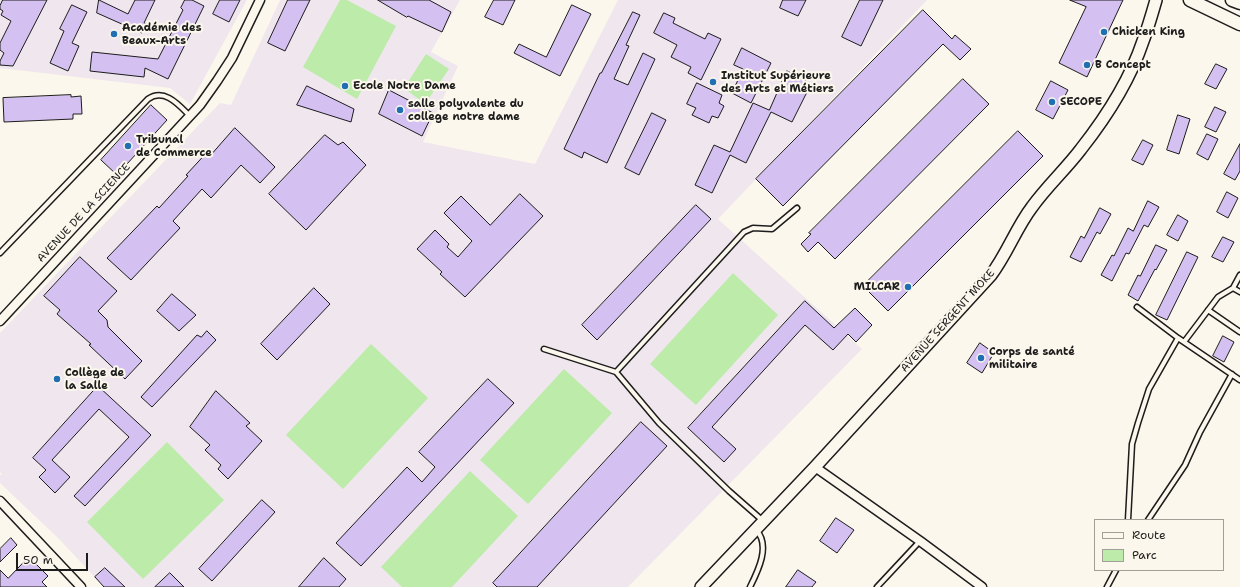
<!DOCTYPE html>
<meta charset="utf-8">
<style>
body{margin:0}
#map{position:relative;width:1240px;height:587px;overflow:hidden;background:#fbf7ec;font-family:"Shantell Sans",sans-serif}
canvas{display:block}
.legend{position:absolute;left:1094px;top:519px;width:130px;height:52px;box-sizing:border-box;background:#fbf7ec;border:1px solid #a29f99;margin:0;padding:5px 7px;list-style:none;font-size:12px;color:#1c1c1c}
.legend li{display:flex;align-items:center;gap:8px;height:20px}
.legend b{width:20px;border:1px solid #a29f99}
.scale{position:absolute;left:16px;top:553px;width:72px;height:18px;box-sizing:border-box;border:2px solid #1c1c1c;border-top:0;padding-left:5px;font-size:12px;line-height:14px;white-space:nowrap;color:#1c1c1c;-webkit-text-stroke:3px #fbf7ec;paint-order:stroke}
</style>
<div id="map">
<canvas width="1240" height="587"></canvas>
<ul class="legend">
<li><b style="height:5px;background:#fbf7ec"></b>Route</li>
<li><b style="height:11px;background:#bcebaa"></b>Parc</li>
</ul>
<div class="scale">50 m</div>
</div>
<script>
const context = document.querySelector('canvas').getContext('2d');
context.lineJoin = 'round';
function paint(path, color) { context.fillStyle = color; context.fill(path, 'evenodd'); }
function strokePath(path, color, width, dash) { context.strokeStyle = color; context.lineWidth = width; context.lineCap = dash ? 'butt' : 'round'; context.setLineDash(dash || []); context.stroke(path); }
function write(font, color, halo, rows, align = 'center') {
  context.font = font + ' "Shantell Sans",sans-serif'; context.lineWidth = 4; context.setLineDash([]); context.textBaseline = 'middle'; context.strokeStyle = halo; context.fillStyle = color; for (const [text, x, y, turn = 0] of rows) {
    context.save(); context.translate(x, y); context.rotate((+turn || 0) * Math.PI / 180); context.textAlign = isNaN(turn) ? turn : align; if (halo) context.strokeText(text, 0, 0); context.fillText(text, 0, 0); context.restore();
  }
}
const built = new Path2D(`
 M0,0H247L190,104L170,88L0,68Z
 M280,0H460L431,52L458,66L423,142L535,164L618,0H927L718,219L862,349L628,587H104L58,538L0,483V475L2,474L0,472V333L220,103L231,105Z`);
const green = new Path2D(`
 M340,0H347L396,26L357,99L303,67Z
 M426,54L449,69L425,104L404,88Z
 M733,273L778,315L696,405L650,364Z
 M371,344L428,398L343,489L286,435Z
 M564,369L612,413L528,504L480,460Z
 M167,442L224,500L143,579L87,522Z
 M470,471L518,516L452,587H402L381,567Z`);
const building = new Path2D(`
 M3,0H47L13,66L0,65V61L4,53L0,50V43L11,21L1,15L3,11L0,9V6Z
 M99,0L128,14L135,0H155L144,23L146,24L142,33L97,13Z
 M185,0H192L204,6L168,79L145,68L144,77L90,71L92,52L158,59L183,10L181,8Z
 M220,0H240L229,22L213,14Z
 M288,0H310L285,51L268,43Z
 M378,0H429L451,12L442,32L408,16L407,17Z
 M494,0H515L503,25L485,17Z
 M783,0H806L798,16L780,8Z
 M860,0H883L861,46L842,37Z
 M1070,0H1123L1087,77L1059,63L1086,7Z
 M72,5L87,12L72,43L79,46L68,71L50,63L64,31L60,29Z
 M572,5L591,14L560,76L514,53L519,44L546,57Z
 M923,10L952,39L955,35L971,49L960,60L943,44L783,206L756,179Z
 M633,12L640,15L626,45L629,46L614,79L628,85L643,53L655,59L607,163L584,152L582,158L564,149L600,73H601Z
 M664,13L675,18L673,23L705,39L708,33L721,39L701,80L688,73L691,67L671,57L677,45L654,33Z
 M742,48L771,63L751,103L732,93L743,69L734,65Z
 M1216,64L1227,69L1216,89L1205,84Z
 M787,71L806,80L801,89L807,92L792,122L771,112L746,163L730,155L712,193L695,185L714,145L730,152L753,103L769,110Z
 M963,79L989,104L835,259L818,242L808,252L801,244L811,234L809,233Z
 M1051,81L1068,90L1053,119L1036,110Z
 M697,83L722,95L719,103L724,106L718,118L712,116L709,123L692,115L696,108L687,104Z
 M307,86L354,109L351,122L297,105Z
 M389,90L433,113L422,136L379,114Z
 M71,95V97L81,96L82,114H73V119L4,122L3,98Z
 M151,105L167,120L117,175L101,160Z
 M1215,107L1226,112L1216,132L1205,127Z
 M652,113L666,120L639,175L625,168Z
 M1178,115L1190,119L1179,154L1167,150Z
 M235,128L275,167L260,183L241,165L211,198L202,189L173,221L180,228L131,280L107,258L157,206L159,208L188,176L186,175L210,149L213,152Z
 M1018,131L1043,156L888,311L863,286Z
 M1207,134L1218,139L1208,160L1197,154Z
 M325,135L338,145L343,142L366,165L306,230L269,194Z
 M1143,140L1153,145L1143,165L1132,160Z
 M1240,144V171L1235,180L1224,174Z
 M1227,192L1238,198L1228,218L1217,212Z
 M520,194L543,216L465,297L440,274L442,272L417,249L435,230L449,244L447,247L458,257L472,241L444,213L461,196L490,225Z
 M1148,201L1159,207L1148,227L1144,225L1129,254L1126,253L1112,281L1101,275L1112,255L1114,256L1128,228L1133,231Z
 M696,205L711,219L597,340L582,325Z
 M1100,208L1111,214L1100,234L1097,232L1081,262L1070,257L1081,236L1084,238Z
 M1178,215L1188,221L1178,241L1167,235Z
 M1223,237L1234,242L1223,262L1212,257Z
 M1156,245L1167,250L1156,270L1155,269L1138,301L1128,295L1138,275L1140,276Z
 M1187,252L1198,257L1167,320L1156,315Z
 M80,257L117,291L98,311L107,320L108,327L142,361L125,379L89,345L91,344L57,314L60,310L44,296Z
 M314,288L330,304L277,360L261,344Z
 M172,294L196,315L179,331L157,311Z
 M805,301L834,328L855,308L872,325L856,342L848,334L833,350L805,325L712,427L736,449L724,462L688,428Z
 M207,331L216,340L152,407L141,397L197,335L201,337Z
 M1223,336L1234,342L1224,362L1213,356Z
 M980,343L994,353L982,373L967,363Z
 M488,379L514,403L361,566L336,543L407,467L422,482L435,467L419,452Z
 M98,386L151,435L85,506L74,496L129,437L99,409L52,460L70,477L55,493L39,477L46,470L33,458Z
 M216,391L250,423L246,426L262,441L228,479L218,469L221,465L205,450L210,445L190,427Z
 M641,422L667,446L537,587H497L493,583Z
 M262,500L275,512L212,581L199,569Z
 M836,518L854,530L837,553L820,541Z
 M11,538L17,545L0,562V549Z
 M29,557L48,576L42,582L47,587H0V570L8,578Z
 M324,558L346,579L339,587H299Z
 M105,568L125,587H104L95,577Z
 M798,570L816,582L812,587H786Z
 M170,573L184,587H155Z`);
const lane = new Path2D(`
 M0,253L148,99C164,88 178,104 189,115
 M1233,288L1240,292
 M1137,307L1178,338L1240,380
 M1208,310L1240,332
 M1184,342L1218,297L1233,288L1240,275
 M544,349L616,372L659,423L729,491L762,520
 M616,372L744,232L753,228L772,229L797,208
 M1128,520L1132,444L1138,423L1149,389L1178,338
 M1148,520L1185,465L1200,432L1232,374
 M750,587C758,571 771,545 756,530
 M877,587L920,541
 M1107,587L1116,570`);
const street = new Path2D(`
 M0,321L200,105L217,81L232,58L260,0
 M815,467L920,541L982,587
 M0,501L81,587`);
const secondary = new Path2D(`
 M701,587L815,467L991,275C1007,254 1016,228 1032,207C1047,186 1066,169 1081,149C1107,116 1130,80 1143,41C1148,28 1152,14 1156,0`);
const primary = new Path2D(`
 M1190,0L1240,24
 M1232,0L1240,3`);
const markers = [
 [1104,32,4,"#1f6fb2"],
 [114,34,4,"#1f6fb2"],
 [1087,65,4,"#1f6fb2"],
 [713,82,4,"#1f6fb2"],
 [345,86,4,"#1f6fb2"],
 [1052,102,4,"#1f6fb2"],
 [400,110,4,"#1f6fb2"],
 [128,146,4,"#1f6fb2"],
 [908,287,4,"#1f6fb2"],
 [981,358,4,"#1f6fb2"],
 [57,379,4,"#1f6fb2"]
];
const poiNames = [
 ["Académie des",122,28],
 ["Beaux-Arts",122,41],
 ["Chicken King",1112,32],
 ["B Concept",1095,65],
 ["Institut Supérieure",721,76],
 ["des Arts et Métiers",721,89],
 ["Ecole Notre Dame",353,86],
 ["SECOPE",1060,102],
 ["salle polyvalente du",408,104],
 ["college notre dame",408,117],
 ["Tribunal",136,140],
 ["de Commerce",136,153],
 ["MILCAR",900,287,"right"],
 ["Corps de santé",989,352],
 ["militaire",989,365],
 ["Collège de",65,373],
 ["la Salle",65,386]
];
const streetNames = [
 ["AVENUE DE LA SCIENCE",84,213,-47],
 ["AVENUE SERGENT MOKE",948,321,-48]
];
paint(built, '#f0e7ee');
paint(green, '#bcebaa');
paint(building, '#d5c1f1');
strokePath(building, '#1c1c1c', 1);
strokePath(lane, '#1c1c1c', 7);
strokePath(street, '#1c1c1c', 11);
strokePath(secondary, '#1c1c1c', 14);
strokePath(primary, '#1c1c1c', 15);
strokePath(lane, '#fbf7ec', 4);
strokePath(street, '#fbf7ec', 8);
strokePath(secondary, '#fbf7ec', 11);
strokePath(primary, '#fbf7ec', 12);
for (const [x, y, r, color] of markers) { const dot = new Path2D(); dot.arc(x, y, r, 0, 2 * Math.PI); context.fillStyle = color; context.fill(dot); strokePath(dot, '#fbf7ec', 1.5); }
write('bold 11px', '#1c1c1c', '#fbf7ec', poiNames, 'left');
write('11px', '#1c1c1c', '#fbf7ec', streetNames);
</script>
